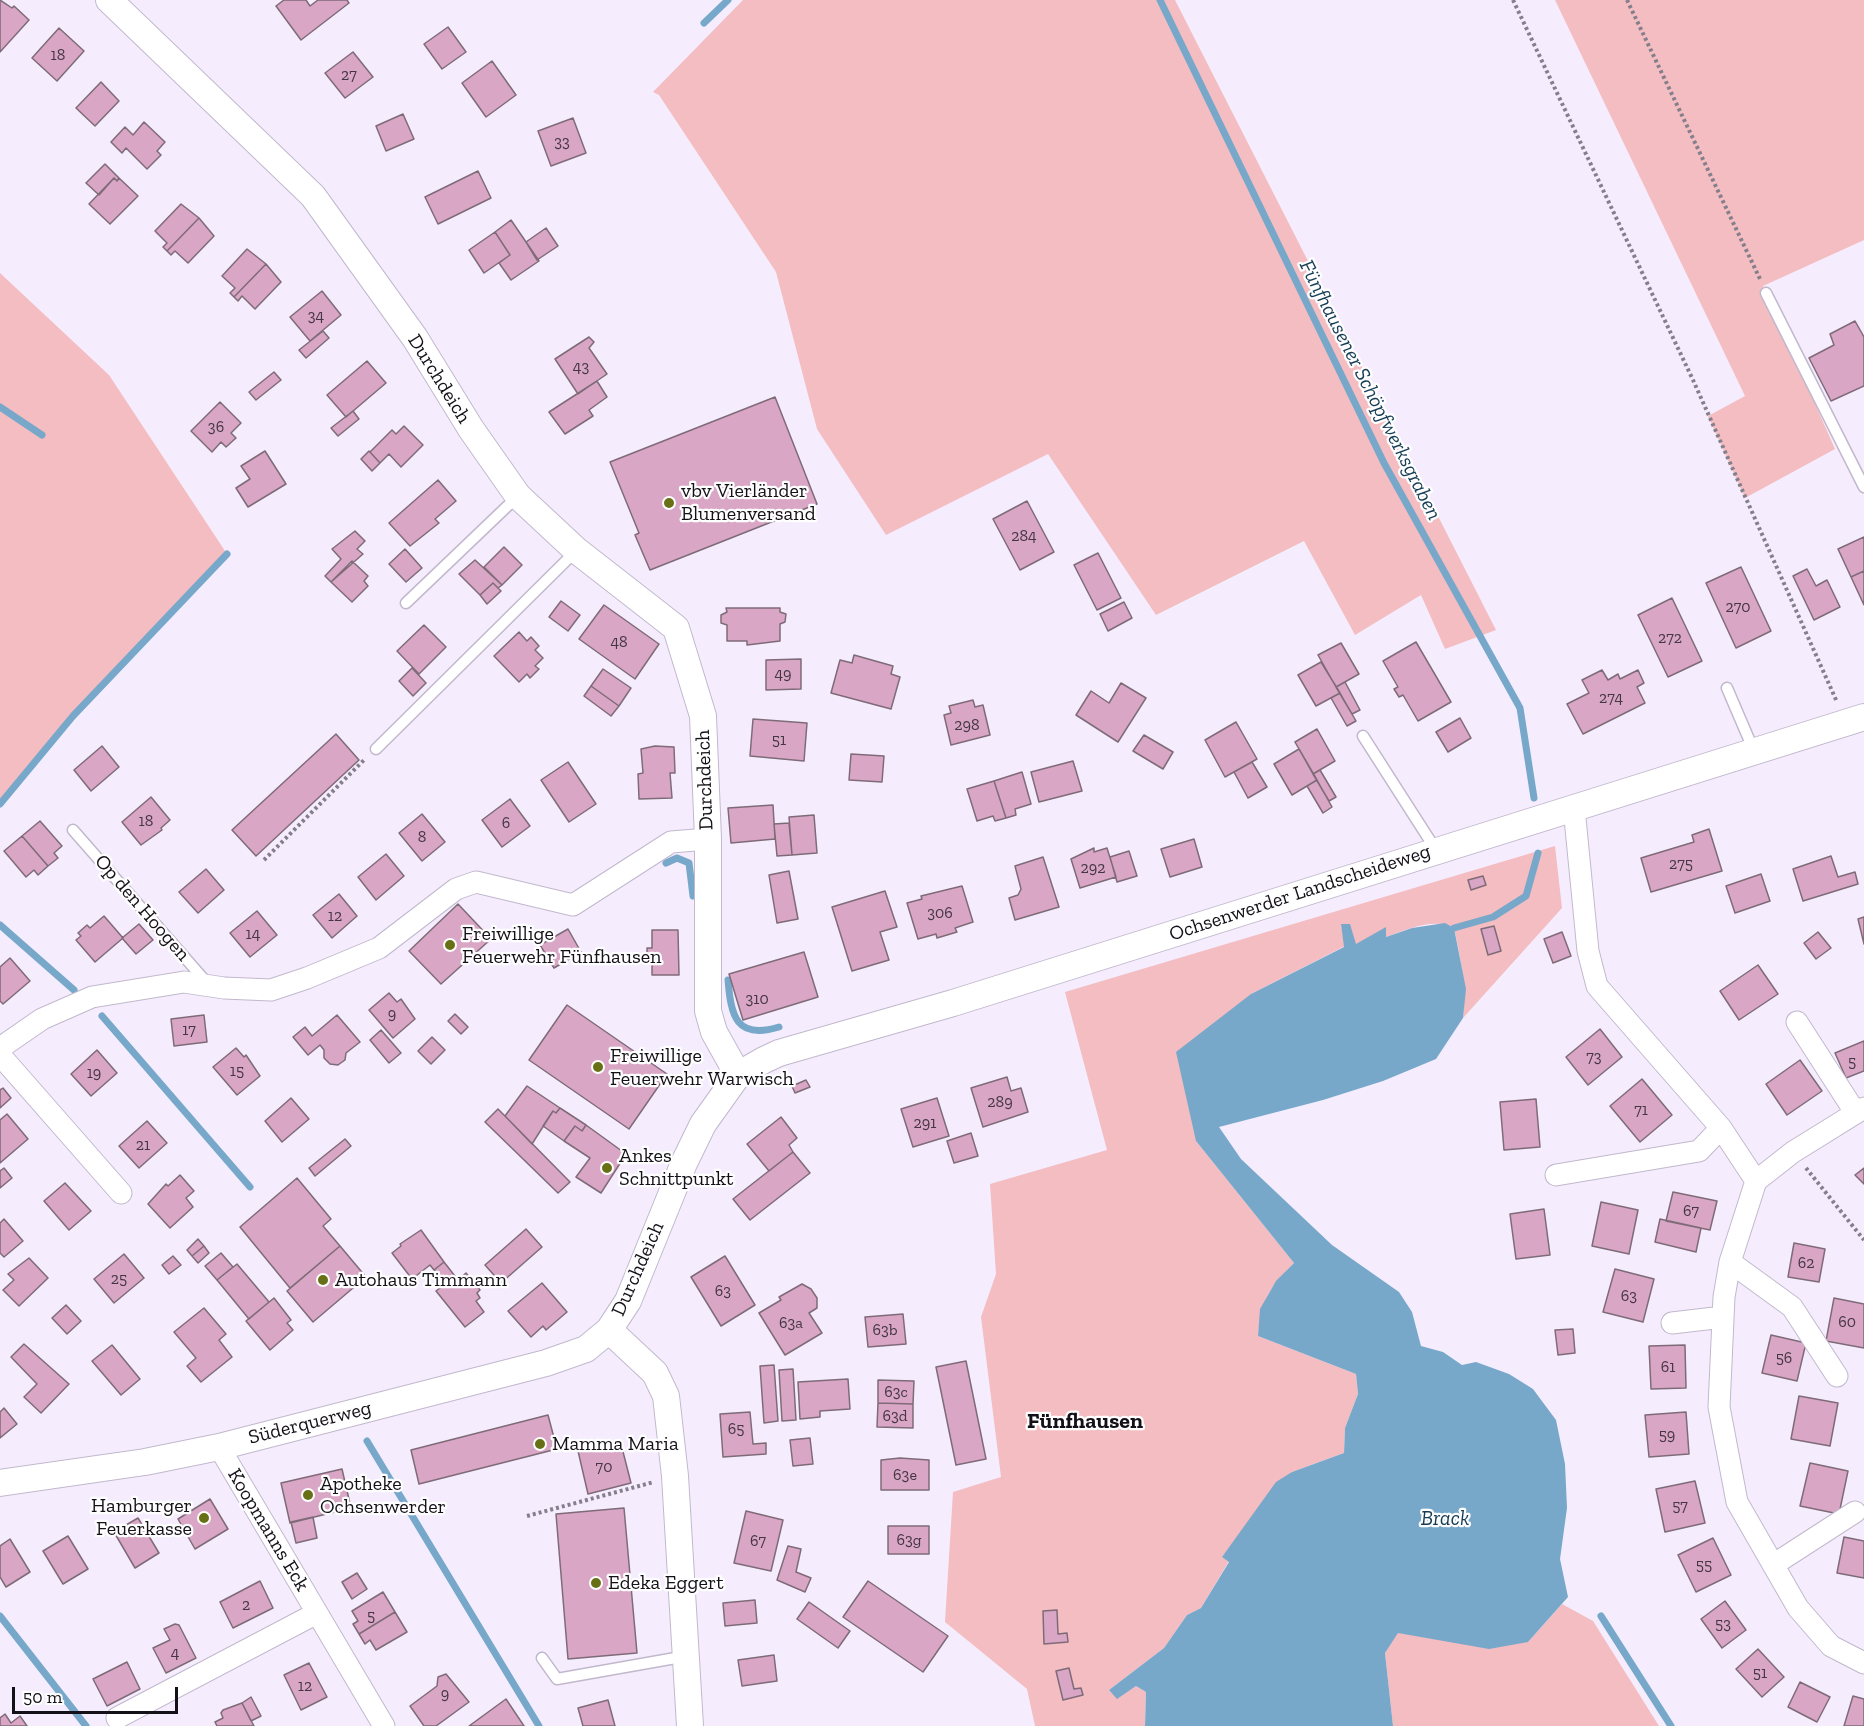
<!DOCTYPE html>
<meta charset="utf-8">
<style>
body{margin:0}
#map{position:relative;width:1864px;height:1726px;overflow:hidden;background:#f5edfe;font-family:"Zilla Slab",serif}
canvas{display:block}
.scale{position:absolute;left:12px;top:1687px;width:166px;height:27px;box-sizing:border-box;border:3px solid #131017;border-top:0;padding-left:8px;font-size:18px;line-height:21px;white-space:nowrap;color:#131017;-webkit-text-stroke:4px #fefefe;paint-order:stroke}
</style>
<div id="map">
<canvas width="1864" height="1726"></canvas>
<div class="scale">50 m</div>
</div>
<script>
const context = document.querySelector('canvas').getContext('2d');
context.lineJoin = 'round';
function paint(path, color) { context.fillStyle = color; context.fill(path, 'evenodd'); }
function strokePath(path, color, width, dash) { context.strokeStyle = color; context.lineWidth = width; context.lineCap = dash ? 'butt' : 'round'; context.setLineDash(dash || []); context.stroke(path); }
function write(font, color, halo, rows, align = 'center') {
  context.font = font + ' "Zilla Slab",serif'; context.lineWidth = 4.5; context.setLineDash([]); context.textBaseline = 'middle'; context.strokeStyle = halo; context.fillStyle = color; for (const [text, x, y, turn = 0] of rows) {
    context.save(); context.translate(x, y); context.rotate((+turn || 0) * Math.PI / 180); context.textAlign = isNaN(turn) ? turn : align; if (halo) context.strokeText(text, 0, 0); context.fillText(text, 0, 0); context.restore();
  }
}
const green = new Path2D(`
 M743,0H1175L1496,630L1445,649L1421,595L1355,635L1304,541L1156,615L1048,454L886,535L817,429L776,272L659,95L653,92Z
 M1555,0H1864V240L1763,286L1835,449L1745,498L1708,416L1745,396Z
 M0,273L109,375L227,554L73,716L0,804Z
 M1555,846L1562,908L1463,1018C1466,987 1461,959 1454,928C1434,917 1406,930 1386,937V928L1356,945L1341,925L1345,946L1251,994L1196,1141L1294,1263C1268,1289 1262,1300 1258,1336L1356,1374L1358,1394L1345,1428L1344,1453L1292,1472L1222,1557L1229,1561L1201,1608L1187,1615L1164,1648L1109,1690L1117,1698L1136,1686L1146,1692L1145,1726H1035L1027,1689L945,1622L953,1492L1001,1477L981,1317L996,1274L990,1184L1107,1150L1065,992Z
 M1562,1604L1593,1621L1659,1726H1393L1385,1653L1398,1632L1428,1638L1528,1642Z`);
const water = new Path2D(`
 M1445,923L1454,928L1466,989L1463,1018L1436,1059L1383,1081L1323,1100L1219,1127L1241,1159L1332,1245L1399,1292L1412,1312L1421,1346L1443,1352L1462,1365L1476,1362L1509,1374L1533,1389L1556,1420L1565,1464L1567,1508L1560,1559L1568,1597L1528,1642L1489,1649L1398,1633L1385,1653L1393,1726H1145L1146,1692L1136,1686L1117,1699L1109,1690L1164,1648L1187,1615L1201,1608L1229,1562L1222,1557L1276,1482L1292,1472L1344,1453L1345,1428L1358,1394L1356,1374L1258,1336L1260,1309L1276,1281L1294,1263L1196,1141L1176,1052L1251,994L1344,947L1341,924H1350L1356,944L1386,927V937L1412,928Z`);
const stream = new Path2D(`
 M1160,0L1384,463L1520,708L1534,798
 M704,23L728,0
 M0,407L42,435
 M0,804L73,716L227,554
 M666,863L677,858L689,863L693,896
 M0,925L74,990
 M1454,928L1493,917L1526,896L1538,853
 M728,980C731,1016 736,1040 779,1027
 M102,1016L250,1187
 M367,1441L539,1726
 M0,1616L86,1726
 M1601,1616L1671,1726`);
const building = new Path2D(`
 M0,0L12,8L14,6L29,20L0,52Z
 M284,0H306L310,6L318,0H347L349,3L301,40L276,6Z
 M448,27L466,52L442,69L424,44Z
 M59,28L84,51L57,81L32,58Z
 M353,52L373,77L345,98L325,73Z
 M492,61L516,95L486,117L462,83Z
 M101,82L119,101L95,126L76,108Z
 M403,114L414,139L386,151L376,126Z
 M573,118L586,153L551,166L538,131Z
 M144,122L165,142L157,151L161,155L147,169L126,148L122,153L111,142L125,127L133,135Z
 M105,164L119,178L117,181L114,178L99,195L86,183Z
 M478,171L491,198L438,224L425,197Z
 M114,178L117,181L119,178L138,196L110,224L89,204Z
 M181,204L199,218L167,251L163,247L167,243L155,231Z
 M199,218L214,236L188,263L175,251L171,255L167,251Z
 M511,220L539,261L511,280L499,263L510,255L495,232Z
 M546,228L558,246L537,260L526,242Z
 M495,232L510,255L484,273L469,250Z
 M247,249L266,264L234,297L230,293L235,288L222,276Z
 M266,264L281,282L255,309L242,296L238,301L234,297Z
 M322,291L341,315L310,341L290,317Z
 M1855,321L1864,337V386L1831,401L1809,358L1834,345L1830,334Z
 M323,331L329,338L306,358L299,350Z
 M589,337L594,342L589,348L607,374L578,394L555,359Z
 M367,361L386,383L346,417L327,395Z
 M274,372L281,380L256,400L249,392Z
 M597,381L607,397L589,410L593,416L565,434L549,412Z
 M775,397L817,504L650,570L635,535L639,533L610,462Z
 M220,402L241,423L231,433L236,438L226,447L221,442L212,452L191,431Z
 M353,411L359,419L338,436L331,428Z
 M404,426L423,445L401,467L389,454L380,463L370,452L392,430L396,434Z
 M265,451L286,484L248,507L236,488L250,479L241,466Z
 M369,451L380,463L372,471L361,459Z
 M438,480L456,501L435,519L439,523L410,546L389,523Z
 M1027,501L1054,552L1020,570L993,519Z
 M355,531L365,541L357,549L363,554L331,582L325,576L341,559L332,549Z
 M1864,537V571L1851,577L1838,549Z
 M504,547L522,565L502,585L484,567Z
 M405,549L422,568L406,582L389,564Z
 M1098,553L1121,598L1097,610L1074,565Z
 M475,560L502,585L498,588L493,583L480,595L459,574Z
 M352,561L368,576L364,581L368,586L352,602L331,582Z
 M1741,567L1771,631L1736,648L1706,583Z
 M1807,569L1816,586L1827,580L1840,607L1814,620L1793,576Z
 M1864,571V605L1851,577Z
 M493,583L501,591L487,604L480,595Z
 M1672,598L1702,661L1668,677L1638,615Z
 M561,601L580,615L568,631L549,617Z
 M1124,602L1132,618L1108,631L1100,614Z
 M604,605L659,644L635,679L579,639Z
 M726,608H780V612L786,614L785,622L780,624V641L747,645V641H727V625L721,623V615L727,612Z
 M424,625L446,647L419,674L397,651Z
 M519,632L527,641L531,637L539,646L535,650L543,658L535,666L539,669L530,678L527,674L519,682L494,656Z
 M1416,642L1451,702L1418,721L1403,695L1399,697L1394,689L1398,687L1383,661Z
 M1341,643L1359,674L1336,687L1318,655Z
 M854,655L893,666L891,674L900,677L891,709L831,693L840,660L852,663Z
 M801,659V689L766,690V660Z
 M1321,662L1340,693L1316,706L1298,675Z
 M412,668L426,683L413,696L399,681Z
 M603,669L631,688L619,706L591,686Z
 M1602,670L1608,680L1618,674L1620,679L1638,670L1644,683L1637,687L1645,703L1583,734L1567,704L1589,693L1582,680Z
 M1345,682L1360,710L1352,714L1336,687Z
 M1121,683L1146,698L1118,742L1076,715L1091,691L1109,703Z
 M591,686L619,706L611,716L584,696Z
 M1340,693L1356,721L1347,726L1331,698Z
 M973,700L975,707L983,705L990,735L951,745L944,715L951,713L949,706Z
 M1460,718L1471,738L1448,752L1436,732Z
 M753,719L807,723L804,761L750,756Z
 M1236,722L1257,759L1225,777L1205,740Z
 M1317,729L1335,761L1313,774L1295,742Z
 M336,734L359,760L256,856L232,830Z
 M1144,735L1173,752L1163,769L1133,751Z
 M102,746L119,767L91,791L74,770Z
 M655,746L674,747L675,773H670L672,798L639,799L638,774L643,773L641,749Z
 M1299,749L1317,780L1292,795L1274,764Z
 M851,754L884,756L882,782L849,780Z
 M1073,761L1082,791L1039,802L1031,772Z
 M568,762L596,804L569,822L541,780Z
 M1252,762L1267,787L1248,798L1234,772Z
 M1320,770L1336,797L1329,801L1313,774Z
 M1022,772L1031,804L1015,809L1016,815L1006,818L994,781Z
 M1317,780L1332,807L1323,813L1307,786Z
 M994,781L1006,818L995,821L993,816L977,821L967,789Z
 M151,797L170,820L161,828L162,830L141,845L122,822Z
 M510,799L530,826L502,847L482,820Z
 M773,805L775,839L731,843L728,808Z
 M422,814L445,842L422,861L399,833Z
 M814,815L817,853L792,855L789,817Z
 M40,821L62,846L54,853L58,858L48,866L22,836Z
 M789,823L792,855L777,856L774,824Z
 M1709,829L1722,871L1651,892L1641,858L1694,842L1692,835Z
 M22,836L48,866L38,875L34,870L26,877L4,851Z
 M1194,839L1202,867L1170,877L1161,849Z
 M1094,848V852L1107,848L1116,877L1080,888L1071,859Z
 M1129,851L1137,876L1117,882L1110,857Z
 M386,854L404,876L376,900L358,877Z
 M1831,856L1838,877L1855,872L1858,884L1803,901L1793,869Z
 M1043,857L1059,907L1015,920L1009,898L1018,895L1021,889L1015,866Z
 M206,869L224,890L198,913L179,892Z
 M789,871L798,919L777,923L769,875Z
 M1761,874L1770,901L1735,913L1726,886Z
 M1483,876L1486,885L1471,890L1468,880Z
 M962,886L973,922L955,928L957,932L937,938L936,934L918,939L907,903L922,899L921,896Z
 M885,891L897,927L880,932L889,960L852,971L832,907Z
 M339,894L357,916L332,938L313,915Z
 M458,904L491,939L441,984L409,951Z
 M257,911L277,935L250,957L230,933Z
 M104,916L123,938L95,962L76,940L81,936L78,933L87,925L90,928Z
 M1864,917V944L1858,919Z
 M139,924L153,940L136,954L122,938Z
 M1494,926L1501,951L1488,955L1481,929Z
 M568,929L581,952L554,968L540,945Z
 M652,930H678L679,975H652V962H647V948H652Z
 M1562,932L1571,956L1553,963L1544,939Z
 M1818,932L1831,948L1816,959L1804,943Z
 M804,952L818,997L743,1020L729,974Z
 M10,958L30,981L3,1004L0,1001V967Z
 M1758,965L1778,994L1739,1020L1720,991Z
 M389,993L397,1002L401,999L415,1019L393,1038L369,1010Z
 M567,1005L667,1074L629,1129L529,1060Z
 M455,1014L468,1027L461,1034L448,1021Z
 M204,1015L207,1042L174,1046L171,1019Z
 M337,1015L360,1042L346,1053L345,1060L338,1065L330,1064L324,1058V1050L320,1045L308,1055L293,1037L305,1027L312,1036Z
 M1600,1029L1622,1057L1588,1085L1566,1057Z
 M381,1030L401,1053L389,1063L370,1040Z
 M432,1037L445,1050L431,1064L418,1051Z
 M1864,1041V1071L1846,1078L1835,1053Z
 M236,1048L244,1057L246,1055L260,1076L237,1095L213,1067Z
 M97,1050L117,1073L91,1096L71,1074Z
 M1800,1060L1822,1091L1787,1115L1766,1084Z
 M1007,1077L1011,1091L1021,1088L1028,1112L983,1127L971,1088Z
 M1642,1079L1672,1115L1640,1142L1610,1106Z
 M806,1080L810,1087L795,1093L792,1086Z
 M527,1086L560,1108L556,1113L553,1111L532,1144L505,1116Z
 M3,1088L11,1098L0,1108V1090Z
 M291,1098L309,1119L282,1142L265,1121Z
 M937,1098L949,1136L913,1147L901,1109Z
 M1536,1099L1540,1147L1504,1150L1500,1102Z
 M560,1108L586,1125L582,1131L575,1126L564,1141L543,1126L553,1111L556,1113Z
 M498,1109L570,1182L558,1193L485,1122Z
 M7,1114L28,1139L0,1163V1120Z
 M781,1117L797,1138L789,1145L793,1152L769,1171L747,1144Z
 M147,1121L167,1143L139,1168L119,1146Z
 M586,1125L626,1154L601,1193L576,1177L590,1158L564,1141L575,1126L582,1131Z
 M971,1133L978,1156L954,1163L947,1141Z
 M345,1139L351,1146L315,1176L309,1168Z
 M793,1152L810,1173L750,1220L733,1199Z
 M4,1168L12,1178L0,1188V1171Z
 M1864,1168V1184L1855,1175Z
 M180,1175L194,1191L186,1198L193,1207L170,1228L148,1204L166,1184L168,1186Z
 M297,1178L331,1219L323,1226L340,1246L290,1288L240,1227Z
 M65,1183L91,1211L69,1230L44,1201Z
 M1673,1192L1717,1201L1710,1230L1666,1221Z
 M1601,1202L1638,1210L1629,1254L1592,1246Z
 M1544,1209L1550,1255L1516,1259L1510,1214Z
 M4,1219L23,1241L4,1257L0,1253V1223Z
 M1660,1219L1701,1228L1696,1252L1655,1242Z
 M526,1229L542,1247L501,1283L485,1265Z
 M421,1230L444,1262L434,1270L430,1265L412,1279L392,1253L401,1246L400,1244Z
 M198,1239L204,1246L192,1256L187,1250Z
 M1794,1243L1825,1249L1819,1282L1788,1277Z
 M204,1246L209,1253L198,1263L192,1256Z
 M340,1246L366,1277L313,1322L287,1291Z
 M221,1253L233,1267L217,1280L205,1266Z
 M124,1254L144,1278L114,1303L94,1279Z
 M173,1256L181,1265L169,1274L162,1265Z
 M725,1256L755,1305L721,1326L691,1277Z
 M29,1258L48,1278L19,1306L3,1290L14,1280L8,1274Z
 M444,1262L458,1280L466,1273L480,1290L477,1293L480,1298L476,1301L484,1312L465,1327L436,1291L445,1284L434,1270Z
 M237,1264L269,1302L249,1319L217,1280Z
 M1615,1269L1654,1279L1643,1322L1603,1312Z
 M542,1283L567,1312L546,1330L543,1326L531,1337L508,1311Z
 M802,1284L811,1289L817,1298V1308L809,1313L822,1333L785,1355L759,1313L781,1300L779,1297Z
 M274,1298L291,1320L287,1323L293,1330L270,1350L246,1321Z
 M1834,1298L1864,1304V1348L1826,1341Z
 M66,1305L81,1321L67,1334L52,1318Z
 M204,1308L226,1334L219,1340L232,1357L201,1382L187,1366L196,1358L174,1332Z
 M903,1314L906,1344L868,1347L865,1317Z
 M1573,1329L1575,1353L1558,1355L1555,1330Z
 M1771,1335L1806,1343L1797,1381L1762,1373Z
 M24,1344L69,1384L41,1413L24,1397L37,1384L11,1357Z
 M112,1345L140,1379L121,1395L92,1361Z
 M1685,1345L1686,1388L1651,1389L1649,1346Z
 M966,1361L986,1459L956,1465L936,1367Z
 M774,1365L778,1421L764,1423L760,1366Z
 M793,1369L796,1420L782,1421L779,1370Z
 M848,1379L850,1409L820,1411V1417L800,1419L798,1382Z
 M878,1380L914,1381L913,1404L878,1403Z
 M1799,1396L1838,1403L1830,1446L1791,1439Z
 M878,1403L913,1404V1428L877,1427Z
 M4,1408L17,1424L0,1438V1412Z
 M750,1412L753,1444L766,1443V1454L723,1457L720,1414Z
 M1686,1412L1689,1454L1649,1457L1645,1415Z
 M548,1415L557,1449L419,1484L411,1450Z
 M810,1438L813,1464L793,1466L790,1440Z
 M620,1440L631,1483L588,1494L578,1451Z
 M900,1458L929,1460V1490H881V1460Z
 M1810,1463L1848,1471L1839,1514L1800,1506Z
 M342,1469L351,1508L290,1523L281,1483Z
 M1695,1481L1705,1523L1665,1532L1656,1489Z
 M210,1499L228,1529L195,1549L178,1519Z
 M624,1508L637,1653L568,1659L556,1514Z
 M746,1511L783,1520L771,1571L734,1563Z
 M313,1517L317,1538L296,1543L291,1522Z
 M138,1518L159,1553L135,1568L114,1532Z
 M888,1526H929V1554H888Z
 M68,1536L88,1569L63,1584L43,1551Z
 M1844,1537L1864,1541V1578L1837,1573Z
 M1713,1538L1731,1575L1696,1592L1678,1555Z
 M10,1539L30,1572L6,1587L0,1577V1546Z
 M788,1546L801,1549L796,1572L811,1578L805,1592L777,1580Z
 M357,1573L367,1589L352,1599L342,1582Z
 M260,1581L273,1608L233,1628L220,1602Z
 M868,1581L948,1636L923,1672L843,1617Z
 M383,1592L395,1612L359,1634L353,1624L358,1621L352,1611Z
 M755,1600L757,1623L725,1626L723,1603Z
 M1725,1601L1746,1630L1722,1648L1701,1619Z
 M809,1602L850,1631L838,1648L797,1619Z
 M1057,1610L1058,1634L1067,1633L1068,1642L1044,1644L1043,1611Z
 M395,1612L407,1632L376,1650L370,1640L365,1644L359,1634Z
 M175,1624L179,1625L196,1658L166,1673L153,1648L170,1640L164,1629Z
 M1758,1649L1784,1677L1762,1697L1736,1669Z
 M774,1655L777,1681L742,1686L738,1660Z
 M127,1662L140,1689L107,1706L93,1679Z
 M309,1663L327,1697L301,1710L284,1675Z
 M1069,1668L1074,1689L1081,1688L1083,1695L1063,1700L1056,1671Z
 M446,1674L469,1702L436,1726H424L410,1706L437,1686L438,1677Z
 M1800,1682L1830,1697L1817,1722L1788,1707Z
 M1853,1696L1864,1699V1726H1844Z
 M251,1697L261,1716L251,1721L242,1703Z
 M506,1699L524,1726H469Z
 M608,1700L615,1726H583L578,1708Z
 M242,1703L254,1726H217L215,1722L223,1718L221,1713L223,1710Z
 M5,1714L11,1723L20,1716L27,1726H0V1718Z`);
const path = new Path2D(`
 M1513,0L1693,380L1837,702
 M1627,0L1760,279
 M264,860L364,760
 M1806,1168L1864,1240
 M527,1516L654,1482`);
const service = new Path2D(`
 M1766,293L1864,487
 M406,603L518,496
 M1727,688L1754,751
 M1363,736L1436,850
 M376,749L576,551
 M73,830L208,984
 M542,1658L557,1679L687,1656`);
const minor = new Path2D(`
 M1574,808L1588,951L1597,986L1721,1128L1756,1181
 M1797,1022L1855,1112
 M0,1048L42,1019L92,997L184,982L224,988L271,990L307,978L379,948L456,889L476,882L573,905L671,842L708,839
 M0,1055L121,1193
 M1864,1108L1793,1152L1756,1181L1730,1262L1724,1297L1719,1407L1737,1502L1798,1608L1831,1646L1864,1663
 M1556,1175L1699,1151L1721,1128
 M1730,1262L1792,1307L1837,1376
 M1672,1323L1723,1317
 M219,1447L384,1726
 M1773,1565L1855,1512
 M117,1718L317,1613`);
const tertiary = new Path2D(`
 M109,0L313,196L415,338L471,429L518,496L576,550L676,628L703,716L708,839V1011L714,1032L738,1075
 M609,1330L655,1373L666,1396L675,1476L690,1726
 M0,1483L145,1462L219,1447L546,1363L586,1349L609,1330L628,1301L684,1163L703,1124L738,1075L764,1060L779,1053L953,1003L1864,717`);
const markers = [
 [669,503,6,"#687016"],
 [450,945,6,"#687016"],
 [598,1067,6,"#687016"],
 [607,1168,6,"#687016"],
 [323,1280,6,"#687016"],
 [540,1444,6,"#687016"],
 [308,1495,6,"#687016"],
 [204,1518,6,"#687016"],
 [596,1583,6,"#687016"]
];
const numberNames = [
 ["18",58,55],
 ["27",349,75],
 ["33",562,142],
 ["34",316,316],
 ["43",581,367],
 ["36",216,427],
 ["284",1024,536],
 ["270",1738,607],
 ["272",1670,638],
 ["48",619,642],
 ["49",783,674],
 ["274",1611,698],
 ["298",967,725],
 ["51",779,740],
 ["18",146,821],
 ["6",506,823],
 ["8",422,837],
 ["275",1681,864],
 ["292",1093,868],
 ["306",940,913],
 ["12",335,916],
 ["14",253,934],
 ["310",757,999],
 ["9",392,1014],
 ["17",189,1030],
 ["73",1594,1057],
 ["5",1852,1062],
 ["15",237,1071],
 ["19",94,1073],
 ["289",1000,1102],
 ["71",1641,1110],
 ["291",925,1123],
 ["21",143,1145],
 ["67",1691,1211],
 ["62",1806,1263],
 ["25",119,1279],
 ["63",723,1291],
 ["63",1629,1296],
 ["60",1847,1322],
 ["63a",791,1323],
 ["63b",885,1330],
 ["56",1784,1358],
 ["61",1668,1367],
 ["63c",896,1392],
 ["63d",895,1416],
 ["65",736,1429],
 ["59",1667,1435],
 ["70",604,1467],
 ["63e",905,1475],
 ["57",1680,1506],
 ["63g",909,1540],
 ["67",758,1541],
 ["55",1704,1565],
 ["2",246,1605],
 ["5",371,1616],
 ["53",1723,1624],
 ["4",175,1653],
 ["51",1760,1673],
 ["12",305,1686],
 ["9",445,1694]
];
const streetNames = [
 ["Durchdeich",439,379,58],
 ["Durchdeich",705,780,-92],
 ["Ochsenwerder Landscheideweg",1300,893,-18],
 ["Op den Hoogen",142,908,49],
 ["Durchdeich",638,1269,-66],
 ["Süderquerweg",310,1423,-14],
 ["Koopmanns Eck",268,1530,59]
];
const poiNames = [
 ["vbv Vierländer",681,491],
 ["Blumenversand",681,514],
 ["Freiwillige",462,934],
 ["Feuerwehr Fünfhausen",462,957],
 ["Freiwillige",610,1056],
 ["Feuerwehr Warwisch",610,1079],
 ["Ankes",619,1156],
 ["Schnittpunkt",619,1179],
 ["Autohaus Timmann",335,1280],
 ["Mamma Maria",552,1444],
 ["Apotheke",320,1484],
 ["Ochsenwerder",320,1507],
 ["Hamburger",192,1506,"right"],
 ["Feuerkasse",192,1529,"right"],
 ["Edeka Eggert",608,1583]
];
const waterNames = [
 ["Fünfhausener Schöpfwerksgraben",1370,390,63],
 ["Brack",1445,1519]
];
const quarterNames = [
 ["Fünfhausen",1085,1422]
];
paint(green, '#f3bdc1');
paint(water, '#77a8ca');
strokePath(stream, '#77a8ca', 7);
paint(building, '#d9a6c6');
strokePath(building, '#7f6b77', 1.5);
strokePath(service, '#c2b8cd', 13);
strokePath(minor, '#c2b8cd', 23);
strokePath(tertiary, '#c2b8cd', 28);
strokePath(path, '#857f8b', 4, [3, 3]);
strokePath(service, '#fff', 10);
strokePath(minor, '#fff', 21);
strokePath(tertiary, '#fff', 26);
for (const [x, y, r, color] of markers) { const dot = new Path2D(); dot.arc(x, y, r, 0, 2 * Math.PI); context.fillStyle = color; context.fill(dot); strokePath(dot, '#fefefe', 2); }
write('16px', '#443643', null, numberNames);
write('20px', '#131017', '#fefefe', streetNames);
write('20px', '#131017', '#fefefe', poiNames, 'left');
write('italic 21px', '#153c55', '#fefefe', waterNames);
write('bold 22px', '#131017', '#fefefe', quarterNames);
</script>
